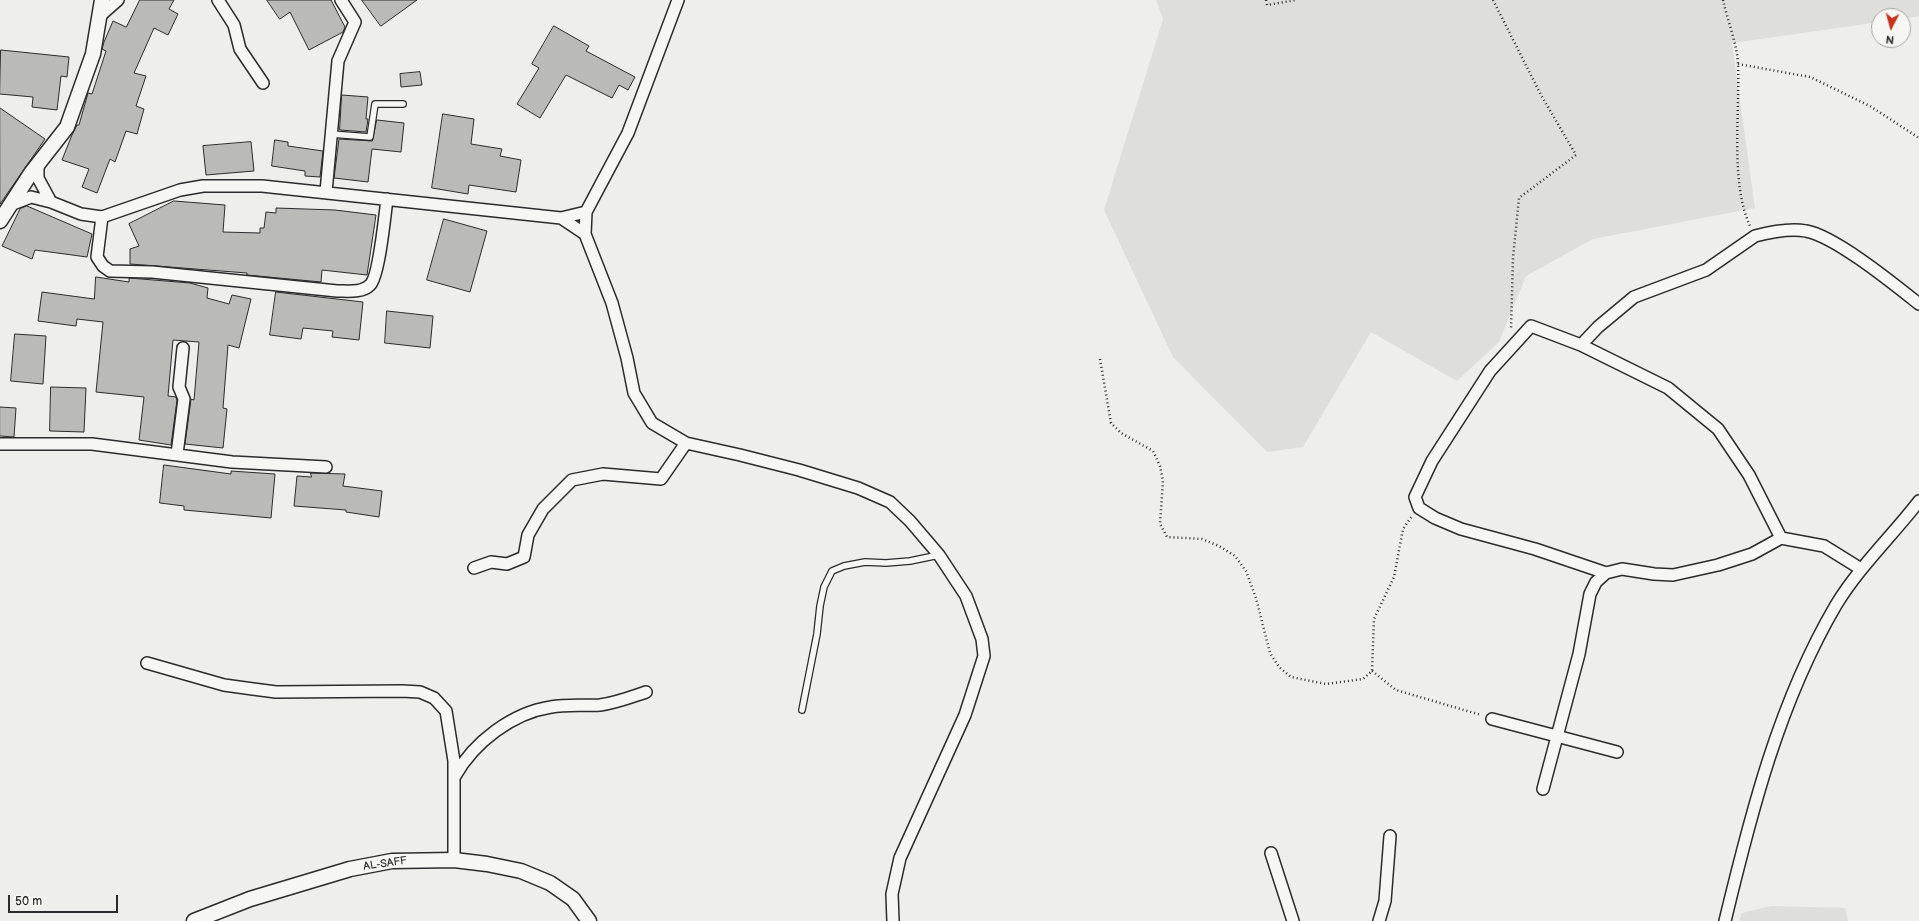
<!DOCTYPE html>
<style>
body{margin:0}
#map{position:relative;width:1919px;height:921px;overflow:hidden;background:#eeeeea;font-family:"Balsamiq Sans",sans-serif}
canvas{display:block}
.north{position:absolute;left:1871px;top:8px;width:40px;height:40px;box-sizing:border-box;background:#f6f6f2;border:1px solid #a5a5a2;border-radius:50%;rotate:186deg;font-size:11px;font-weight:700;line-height:16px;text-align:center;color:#2b2b2b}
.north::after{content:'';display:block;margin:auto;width:14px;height:18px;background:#c8321e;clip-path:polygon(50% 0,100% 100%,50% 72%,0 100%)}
.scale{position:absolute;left:8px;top:895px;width:110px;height:18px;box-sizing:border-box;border:2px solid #2b2b2b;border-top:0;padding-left:5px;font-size:12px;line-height:14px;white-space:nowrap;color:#2b2b2b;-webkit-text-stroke:3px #f6f6f2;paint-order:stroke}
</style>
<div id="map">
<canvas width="1919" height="921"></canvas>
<div class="north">N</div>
<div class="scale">50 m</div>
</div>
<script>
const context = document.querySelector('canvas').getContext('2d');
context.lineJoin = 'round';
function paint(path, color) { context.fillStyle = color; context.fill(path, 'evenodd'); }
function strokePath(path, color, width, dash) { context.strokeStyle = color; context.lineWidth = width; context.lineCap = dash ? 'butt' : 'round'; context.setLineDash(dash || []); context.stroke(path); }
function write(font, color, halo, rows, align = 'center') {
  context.font = font + ' "Balsamiq Sans",sans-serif'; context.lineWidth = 3; context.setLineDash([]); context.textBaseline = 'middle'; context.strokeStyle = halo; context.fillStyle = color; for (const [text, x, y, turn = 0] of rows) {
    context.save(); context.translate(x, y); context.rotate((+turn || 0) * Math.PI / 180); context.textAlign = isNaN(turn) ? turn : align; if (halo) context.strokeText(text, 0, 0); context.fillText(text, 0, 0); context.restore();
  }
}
const built = new Path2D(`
 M1156,0H1919V16L1903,19V16H1879V22L1732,43L1755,208L1593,239L1526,276L1499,342L1457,381L1371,332L1303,447L1267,452L1173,357L1104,210L1163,19Z
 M1771,906L1845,908L1848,921H1739L1742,913Z`);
const building = new Path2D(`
 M140,0H174L169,9L178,14L168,35L154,28L134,73L146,76L136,106L144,109L137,134L126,131L115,162L110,159L97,193L82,187L89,169L62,160L72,135L77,125H79L88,93L92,94L106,51L102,49L104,42L113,21L126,27Z
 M267,0H331L345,27L343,32L309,50L290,12L280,19Z
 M362,0H417L381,26Z
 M554,26L589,46L586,51L635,77L628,90L619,85L612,98L566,75L540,118L517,104L539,68L532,64Z
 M1,50L69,57L67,77L61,76L57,110L32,107L33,97L0,94Z
 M420,72L422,85L401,87L400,74Z
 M342,95L368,97L366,119H368L366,132L340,130Z
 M0,108L45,139L0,204Z
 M443,114L474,119L471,144L502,149L500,156L521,160L516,192L469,185L468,194L432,188Z
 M377,120L404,123L401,152L372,149L368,182L334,178L339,139L372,141Z
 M275,140L288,142V146L323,151L320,177L305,176V171L272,166Z
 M251,142L254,171L206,175L203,146Z
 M174,201L225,205L223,232L260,233V228H264L266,212L276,213V208L335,210L376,215L367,275L322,270L321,282L247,275V273L130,264V249L139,246L129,224Z
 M27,206L92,234L87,257L35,250L32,259L2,246L20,209Z
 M444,219L487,231L470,292L427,280Z
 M96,277L129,282V278L190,283L208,288L207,298L229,304L232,295L251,299L239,348L228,345L223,408L227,409L223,448L185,444L191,399L194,400L199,342L173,340L168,396L176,397L177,400L171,445L139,440L144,397L96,392L103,322L77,319L76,326L38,321L42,292L94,299Z
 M276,292L363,302L359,340L332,337L333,331L303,328L301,339L270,335Z
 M387,311L433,316L430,348L385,343Z
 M15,334L46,336L43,384L11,381Z
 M51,387L86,388L84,432L50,431Z
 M0,407L16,408L14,437L0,436Z
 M164,465L231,474V471L275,474L271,518L184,510V506L160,503Z
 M311,473L345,474L343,486L382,491L379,517L346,512V510L294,506L297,476L311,477Z`);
const path = new Path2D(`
 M1266,0L1267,5L1296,0
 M1493,0L1541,95L1576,155L1519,198L1513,258L1511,330
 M1723,0C1727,19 1738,47 1738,65C1740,112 1730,183 1750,226
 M1738,64L1810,77L1870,106L1919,138
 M1100,359L1111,423L1121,433L1153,451L1160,466L1163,481L1160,524L1167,537L1202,539L1219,546L1235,556L1246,571L1256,598L1270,653L1279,667L1291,677L1326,684L1363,679L1372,671L1374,619L1394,577L1403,529L1412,516
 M1372,671L1396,690L1481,715`);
const service = new Path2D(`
 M331,134L370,137L375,104H403
 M802,710L817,634L820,606L824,587L832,571L844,566L865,562L886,563L910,561L939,555`);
const minor = new Path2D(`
 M218,0L234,25L240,49L263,83
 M101,15L118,0
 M38,165V178L51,202
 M326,192L338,61L355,22L341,0
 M10,205L31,197L51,202L81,214L102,217L180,190L203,186H262L561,218L585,234L612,303L627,358L634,393L652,423L686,443L740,455L799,470L858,488L890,502L910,521L939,555L966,596L982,639L984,656L965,715L900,858L892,894L893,921
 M102,217L97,257L103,266L110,271L152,272L337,291C348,291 362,293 370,285C379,277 385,214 387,199
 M561,218L586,212
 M585,234L586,212L628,133L678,0
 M1581,345L1598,327L1634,297L1706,270L1755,236C1770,232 1791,228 1806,231C1835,236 1895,285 1919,304
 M0,444H92L232,462L326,467
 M177,454L184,399L179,387L183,348
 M1781,538L1749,475L1718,429L1668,388L1581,345L1531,326L1490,371L1432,461L1415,497L1419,508L1435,518L1461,529L1535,549L1606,573L1622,569L1654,574L1673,575L1718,565L1752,554L1781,538L1824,546L1861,569
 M474,568L491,562L507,564L524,557L528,535L543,509L572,480L603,474L661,479L686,443
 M147,663L224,685L253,689L276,692L402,691L420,692L434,698L446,711L454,761V860
 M1492,719L1617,752
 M455,776C474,742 512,713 551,707C567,704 584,706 600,705C616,703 631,697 646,692
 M1543,789L1579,654L1590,594L1596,582L1606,573
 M1271,853L1293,921
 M1379,921L1385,901L1390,836
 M1725,921C1751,813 1779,702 1836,605C1859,567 1892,536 1919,501`);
const tertiary = new Path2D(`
 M0,221L31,173L67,127L93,54L102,0
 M194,921L250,899L350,869L392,861L454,860L487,864L521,871L550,883L573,899L589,921`);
const streetNames = [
 ["AL-SAFF",385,864,-8]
];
paint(built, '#dededb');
paint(building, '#babab7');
strokePath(building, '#2b2b2b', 1);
strokePath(service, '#2b2b2b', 8);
strokePath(minor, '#2b2b2b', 14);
strokePath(tertiary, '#2b2b2b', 17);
strokePath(path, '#2b2b2b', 2.5, [1, 3]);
strokePath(service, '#f6f6f2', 5.5);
strokePath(minor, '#f6f6f2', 11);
strokePath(tertiary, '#f6f6f2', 14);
write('11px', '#2b2b2b', '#f6f6f2', streetNames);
</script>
